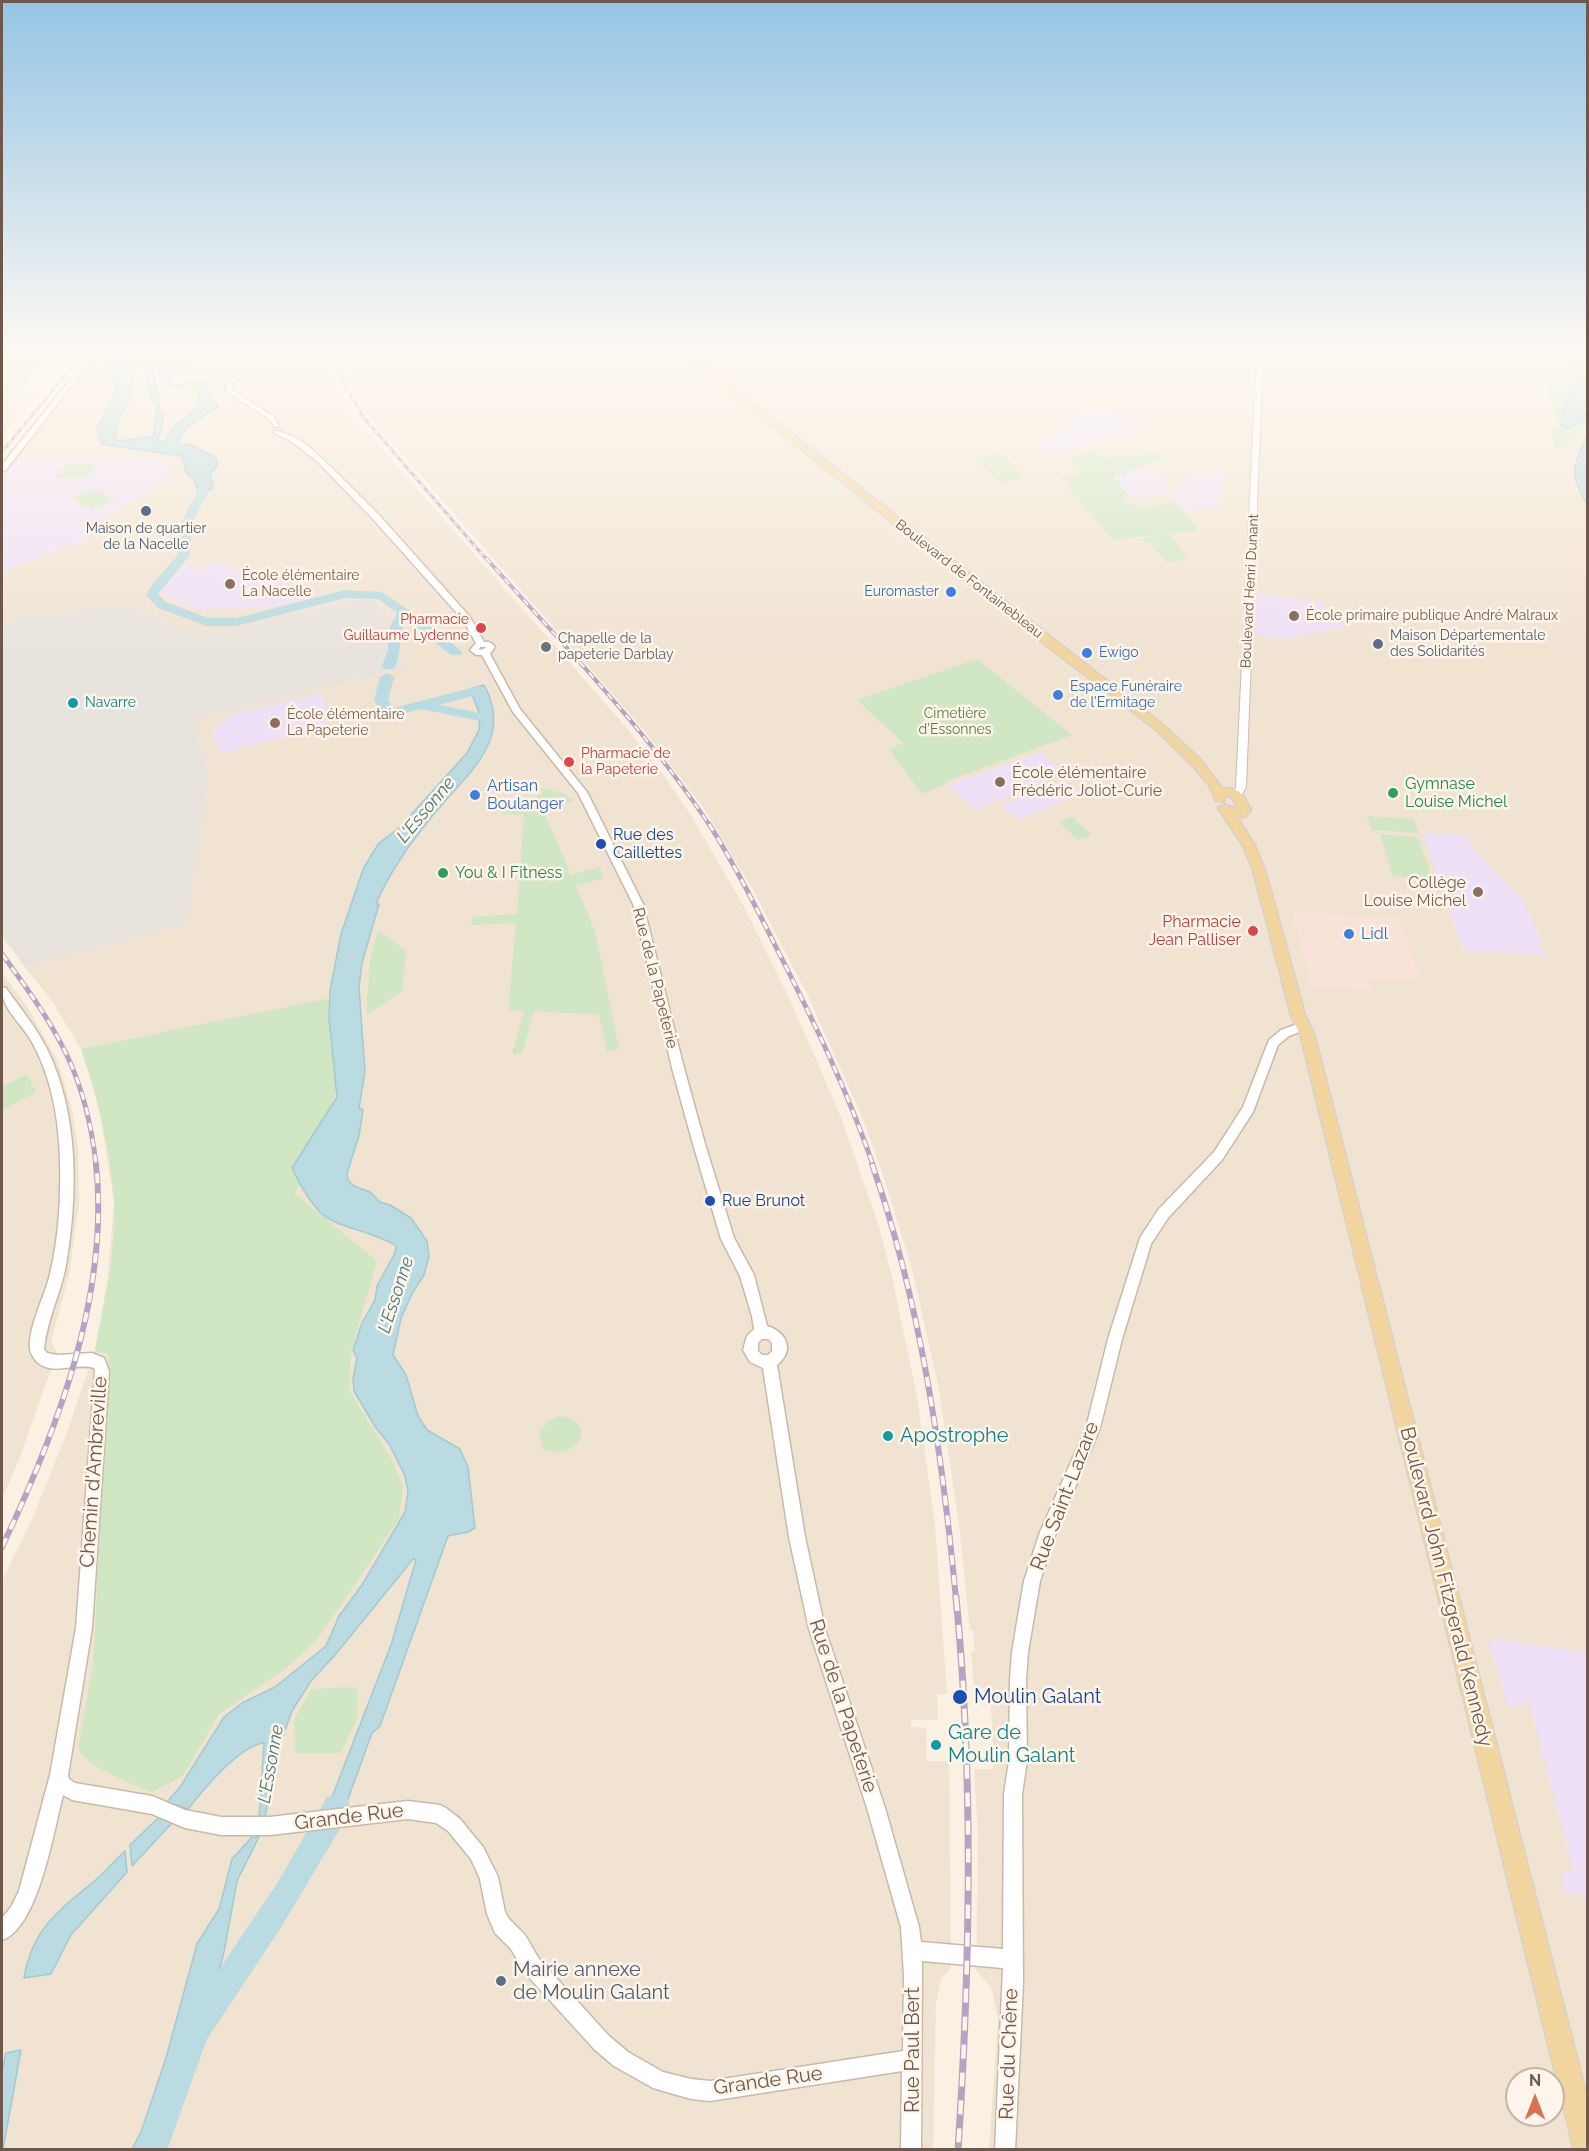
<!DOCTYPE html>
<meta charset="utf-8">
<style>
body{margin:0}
#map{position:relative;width:1589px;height:2151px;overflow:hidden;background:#faf1e3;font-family:Raleway,sans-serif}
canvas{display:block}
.frame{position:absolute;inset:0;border:3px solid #6f584b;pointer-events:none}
.north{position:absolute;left:1505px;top:2067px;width:60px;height:60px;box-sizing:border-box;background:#fdf5e9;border:2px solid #c4b6aa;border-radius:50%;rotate:0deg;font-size:16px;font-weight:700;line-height:24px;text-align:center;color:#6f584b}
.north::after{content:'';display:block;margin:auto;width:21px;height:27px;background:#da7152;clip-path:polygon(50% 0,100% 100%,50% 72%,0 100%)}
</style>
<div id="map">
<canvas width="1589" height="2151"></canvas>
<div class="frame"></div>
<div class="north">N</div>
</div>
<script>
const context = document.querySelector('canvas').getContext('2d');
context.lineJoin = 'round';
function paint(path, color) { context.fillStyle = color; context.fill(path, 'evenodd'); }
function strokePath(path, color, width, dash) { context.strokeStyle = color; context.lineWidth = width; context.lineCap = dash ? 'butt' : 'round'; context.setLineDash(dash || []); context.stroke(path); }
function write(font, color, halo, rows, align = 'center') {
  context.font = font + ' Raleway,sans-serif'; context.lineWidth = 5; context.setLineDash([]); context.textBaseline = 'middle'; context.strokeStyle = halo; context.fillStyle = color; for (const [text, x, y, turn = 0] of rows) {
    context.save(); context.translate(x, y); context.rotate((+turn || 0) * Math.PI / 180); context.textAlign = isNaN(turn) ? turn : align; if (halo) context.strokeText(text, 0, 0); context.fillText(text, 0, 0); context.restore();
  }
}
const residential = new Path2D(`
 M91,351H332L335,376L340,393L356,419L626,727L662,773L690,814L743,905L792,1004L841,1117L879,1227L892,1277L917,1396L935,1524L947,1694H937L938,1720H911V1727L926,1728L927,1761H949L951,1968L941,1978L936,2005L933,2149H2V1581L33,1517L66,1435L95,1351L108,1276L114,1201L98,1101L81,1049L55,1006L25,967L185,924L208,789V767L193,719L406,668L375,597L369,596L268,619L248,627L224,630L178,629L145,609L111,604L45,616L33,611L2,623V460Z
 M341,351H1587V436L1576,456L1574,469L1577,490L1588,504L1587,2149H989L998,2018L991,1987L976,1971L978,1835L974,1769H994L990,1688L974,1687L971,1652L975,1651L973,1630H970L959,1525L939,1389L912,1269L883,1175L862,1117L808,996L753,890L703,807L643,729L363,410L348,385ZM1517,2079H1553V2115H1517Z
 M24,391H40L2,437V394Z
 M2,973L26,1005L58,1061L73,1114L78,1149L79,1203L69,1275L51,1341L57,1352L20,1457L2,1499Z`);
const commercial = new Path2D(`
 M1292,912L1399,918L1422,981L1366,978L1370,990L1312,987Z`);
const industrial = new Path2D(`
 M368,596L375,597L406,668L193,719L208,767V789L186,924L25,967L2,936V623L33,611L45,616L111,604L145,609L178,629L224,630L248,627L268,619Z`);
const education = new Path2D(`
 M708,379L718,387L661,394L656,385Z
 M1084,406H1094L1154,425L1045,457L1038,448Z
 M167,459L171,461L173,467L157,488L103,518L115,526L2,572V479L17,460Z
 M1141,468L1160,475L1169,482L1170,485L1165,488L1167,494L1130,497L1113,476L1125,475L1124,470Z
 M1224,472L1219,506L1185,511L1170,496L1171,493L1180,492L1176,487L1189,484L1183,477Z
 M194,558L187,570L221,562L230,570L255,573L301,586L308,581L318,595L278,606L214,610L197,609L169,599L164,594L166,586L171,578Z
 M1257,593L1323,602L1326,610L1348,627L1284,639L1255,635Z
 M320,693L326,708L328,726L221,753L212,732L233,714Z
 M1041,752L1064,773L975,810L948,785Z
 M1065,780L1083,793L1018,820L1001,805Z
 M1422,832L1465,835L1476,851L1523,901L1542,940L1538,943L1545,955L1463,950Z
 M1497,1639L1587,1653V1896L1563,1891L1561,1872H1574L1529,1702L1509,1709L1488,1640Z`);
const green = new Path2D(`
 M2,351H62L53,362L33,371L24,391L2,394Z
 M1515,351H1587V424L1581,428L1583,434L1562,449L1557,448L1549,428L1558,426L1547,384L1568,379L1565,357L1568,353L1520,356Z
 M1095,451L1102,458L1156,453L1165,462L1141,464V468L1124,470L1126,475L1113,476L1128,495L1123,499C1142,513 1153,505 1175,502L1199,531L1112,540L1060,476L1084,473L1068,458Z
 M1002,454L1025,478L1001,483L976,459Z
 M66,464H98L88,477L55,478Z
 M95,489L116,500L91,510L71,498Z
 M1171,535L1187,559L1167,563L1149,543H1145L1143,540H1146L1144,538Z
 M977,659L1072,735L945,782L946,784L922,794L889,749L903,743L857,700Z
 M541,788L563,793L574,801L543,809L571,875L600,867L604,878L576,886L595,931L619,1049L607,1052L599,1015L534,1011L522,1054H512L524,1011L508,1010L516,923L471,925L472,917L517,914L524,815L501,814L511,798L516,802L542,794Z
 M1367,816L1414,819L1419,833L1372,830Z
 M1072,817L1092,835L1078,840L1059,822Z
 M1380,834L1418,837L1432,878L1393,876Z
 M378,930L406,951L402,991L366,1015L370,960Z
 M335,997L342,1078L295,1194L377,1261L351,1351L349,1390L392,1460L403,1487L399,1519L317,1640L286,1668L219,1714L183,1776L151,1792C130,1782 89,1769 78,1749L93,1664L109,1355L95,1351C104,1302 117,1251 114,1201C110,1149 98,1098 81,1049Z
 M27,1074L36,1092L2,1110V1087Z
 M559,1416C602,1421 575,1465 543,1449L539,1432L550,1420Z
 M357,1687V1719L341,1753H295L294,1720L311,1689Z`);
const water = new Path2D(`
 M147,351H178L177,360L179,367L172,365L164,370L175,385L190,383L184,387L170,385L157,374L160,368L151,371L157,386L155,391L160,398L158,401L161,413H164L162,429L157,441H165L172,428L198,407L199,396L193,384L200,383L203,380L218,407L189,425L178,440L180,444L191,445L216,458L217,465L210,475L213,486L210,490L197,489L195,482L186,472L182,456L101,444L97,428L116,393L115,388L125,389L127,386L122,377L119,378V383L123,385L115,386L112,376L102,370L105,367C121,363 129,352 147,351ZM154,353L165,355L170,363L160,367H136L139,363L137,361ZM130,369H146L151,399C164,409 151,425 155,436L119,441L115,438L119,417L129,400L133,379L127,372Z
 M1587,375V412L1581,422L1568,429L1561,426L1564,409L1573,384Z
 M1587,436V504C1574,483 1570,472 1581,449C1584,444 1583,441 1587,436Z
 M484,685C492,699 495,714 493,729C489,756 462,782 445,801C418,832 392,866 376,904H379L362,963L359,987L365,1072L359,1108L363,1110L359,1136L347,1173L348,1180L354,1186L370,1192L380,1202L390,1205L411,1218L427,1241L429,1256L424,1275L413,1292L401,1318L393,1355L406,1375L418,1416L427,1430L460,1449L468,1467L475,1528L468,1532L448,1536L380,1726L372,1733L344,1810H327L391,1645L416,1560L413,1559L335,1655L311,1681L292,1711L276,1755L265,1817L259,1819L264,1743C239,1746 203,1790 188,1809L167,1802L180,1787L224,1717L242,1703L275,1687L326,1646L339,1616L362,1585L405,1512L408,1491L405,1476L389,1444L376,1428L354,1391L353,1379L357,1358L353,1350L362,1323L375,1300L377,1286L395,1253L396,1246C375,1232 339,1228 323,1215C311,1204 299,1183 292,1168L337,1097L329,1018L330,991L341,934L364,867L379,843L399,828L467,753L479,730L480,715L470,689Z
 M159,1817L172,1823L132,1866L130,1845Z
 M252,1837H259L237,1881L224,1952L215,1985L184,2059L151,2149H132L141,2132L166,2058L197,1944L219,1909L232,1859Z
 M125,1851L127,1872L71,1935L51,1974L24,1978C33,1925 62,1909 99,1877C108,1869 116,1859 125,1851Z
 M21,2050L3,2149H2V2071L6,2053Z`);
const stream = new Path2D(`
 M175,364L200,372`);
const river = new Path2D(`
 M192,469L196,470L208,484V492L192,522L190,555L158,594L166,602L208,618H236L345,590L382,592L431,625L462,652L461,655H451L406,619C398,635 402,653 394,669H384L382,666L388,650V631L397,613L379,599L345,598L236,626H207L158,608L146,595L155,581L178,555L181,522L195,497L199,486L187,472Z
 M387,673L394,677L388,700L393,708L479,686L484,687L486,690L484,693L439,705L490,715L492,718L485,722L421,709L389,717L384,716L374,700L380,677Z
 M337,1794L347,1797L350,1807L347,1817L280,1929L207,2039L167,2150H136L188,2012L192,2010L278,1882L327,1797Z`);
const tertiary = new Path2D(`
 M93,351H99L5,471H2V465Z
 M318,351H330L264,365L241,376L232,385V390L274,417L279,427H275L269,419L226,391L227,383C253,359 284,356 318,351Z
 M274,431H278L294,437L308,446L332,468L379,515L470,617L484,642C489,641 492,643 495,647L490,654L520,709L587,792L643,904L684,1068L705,1144L734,1238L754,1275L767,1326C787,1332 795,1351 777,1365L805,1537L825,1629L885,1808L919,1927L921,1942L1003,1949L1004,1794L1009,1761L1010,1680L1012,1652L1024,1581L1040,1532L1086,1428L1108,1339L1140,1238L1158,1210L1214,1152L1243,1107L1269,1040L1281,1030L1303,1022L1307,1023L1309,1026L1307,1029L1289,1036L1278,1045L1253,1112L1222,1160L1168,1218L1151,1244L1122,1339L1100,1428L1056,1533L1040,1581L1028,1652L1026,1680L1027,1761L1022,1794L1023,1984L1015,2150H995L1003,1968L922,1961L921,2150H901L902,2071L710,2101L691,2099L653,2088L614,2066L595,2050L525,1973L511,1949L495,1933L487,1914L480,1879L471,1859L448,1831L436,1823L408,1819L270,1835H221L185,1828L152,1814L72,1800L63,1795C54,1830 38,1929 2,1940V1918L11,1907L19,1891L50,1775L76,1628L95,1371L94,1368C76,1362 51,1377 36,1361C34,1358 30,1353 30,1349C28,1327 45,1296 50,1274C59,1237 61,1198 60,1160C59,1119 51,1073 29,1037C19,1022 0,1005 2,987L6,988C20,1008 36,1027 47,1049C79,1114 78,1195 66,1265C61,1293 47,1319 44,1349L47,1353L57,1355L92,1353L104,1358L109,1371L92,1628L68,1775L69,1779L75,1783L152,1796L185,1810L221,1817H270L408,1801L440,1805L446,1808L460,1819L483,1847L498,1877L505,1912L509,1919L525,1935L539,1959L609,2036L628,2052L663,2072L691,2079L710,2081L903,2051L904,1976L901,1927L867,1808L809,1629L789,1537L763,1368L750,1362L743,1350L747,1336L754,1329L752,1316L740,1276L721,1239L693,1144L672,1068L633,904L578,793L513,712L482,655H476L470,650L476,643L463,620L373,519L316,460L289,440L274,433ZM480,647H485L486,648L480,650L479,649ZM762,1339H768L772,1343V1351L768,1355H762L758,1351V1343Z`);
const secondary = new Path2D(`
 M1257,351H1263L1246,787L1241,796L1237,797L1232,794L1236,787Z`);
const primary = new Path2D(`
 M678,351H686L1162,724L1200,759L1223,789C1241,786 1244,797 1251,810L1245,817L1238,818L1255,846L1265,870L1305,1015L1315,1037L1588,2101V2150H1574L1301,1037L1291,1015L1253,870L1243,846L1218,808L1224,804L1238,810L1232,797L1226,796L1224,801H1216L1209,785L1192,765L1154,728L1051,649Z`);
const railFar4 = new Path2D(`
 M338,351L343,382L364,418L487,560
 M2,452L85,351`);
const railFar3 = new Path2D(`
 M486,558C563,645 646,729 710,826`);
const railFar2 = new Path2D(`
 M709,824C735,865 757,909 779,953C814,1022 848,1092 873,1165
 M2,954C56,1028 86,1072 96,1165`);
const railFar1 = new Path2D(`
 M872,1164C921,1304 942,1452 956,1599
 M2,1547C57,1431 110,1294 96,1164`);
const rail = new Path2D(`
 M956,1597C974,1781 970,1966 958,2150`);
const markers = [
 [146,511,6,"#5c6f8a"],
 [230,584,6,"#8d6e63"],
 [951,592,6,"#3f7fe0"],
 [1294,616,6,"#8d6e63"],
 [481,628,6,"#e0444e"],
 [1378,644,6,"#5c6f8a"],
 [546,647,6,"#6b7280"],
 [1087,653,6,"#3f7fe0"],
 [1058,695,6,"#3f7fe0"],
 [73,703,6,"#0f9aa8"],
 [275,723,6,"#8d6e63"],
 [569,762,6,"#e0444e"],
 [1000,782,6,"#8d6e63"],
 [1393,793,6,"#2e9e5b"],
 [475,795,6,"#3f7fe0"],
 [601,844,6,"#1a4fb4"],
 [443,873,6,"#2e9e5b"],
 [1478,892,6,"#8d6e63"],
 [1253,931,6,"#e0444e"],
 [1349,934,6,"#3f7fe0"],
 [710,1201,6,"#1a4fb4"],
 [888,1436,6,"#0f9aa8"],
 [960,1697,8,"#1a4fb4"],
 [936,1745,6,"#0f9aa8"],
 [501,1981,6,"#5c6f8a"]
];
const farServicenames = [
 ["Maison de quartier",146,529],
 ["de la Nacelle",146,545],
 ["Maison Départementale",1390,636,"left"],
 ["des Solidarités",1390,652,"left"]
];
const farEducationnames = [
 ["École élémentaire",242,576],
 ["La Nacelle",242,592],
 ["École primaire publique André Malraux",1306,616],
 ["École élémentaire",287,715],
 ["La Papeterie",287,731]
];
const farStreetnames = [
 ["Boulevard de Fontainebleau",969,579,38],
 ["Boulevard Henri Dunant",1250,591,-87]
];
const farShopnames = [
 ["Euromaster",939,592,"right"],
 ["Ewigo",1099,653],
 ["Espace Funéraire",1070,687],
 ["de l'Ermitage",1070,703]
];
const farHealthnames = [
 ["Pharmacie",469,620],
 ["Guillaume Lydenne",469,636],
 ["Pharmacie de",581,754,"left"],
 ["la Papeterie",581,770,"left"]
];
const farWorshipnames = [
 ["Chapelle de la",558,639],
 ["papeterie Darblay",558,655]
];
const farCulturenames = [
 ["Navarre",85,703]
];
const farParknames = [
 ["Cimetière",955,714],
 ["d'Essonnes",955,730]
];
const educationNames = [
 ["École élémentaire",1012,773],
 ["Frédéric Joliot-Curie",1012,791],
 ["Collège",1466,883,"right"],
 ["Louise Michel",1466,901,"right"]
];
const leisureNames = [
 ["Gymnase",1405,784],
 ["Louise Michel",1405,802],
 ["You & I Fitness",455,873]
];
const shopNames = [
 ["Artisan",487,786],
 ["Boulanger",487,804],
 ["Lidl",1361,934]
];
const transitNames = [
 ["Rue des",613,835],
 ["Caillettes",613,853],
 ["Rue Brunot",722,1201]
];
const healthNames = [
 ["Pharmacie",1241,922],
 ["Jean Palliser",1241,940]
];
const streetNames = [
 ["Rue de la Papeterie",655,978,76]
];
const waterNames = [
 ["L'Essonne",426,810,-50],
 ["L'Essonne",396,1295,-72],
 ["L'Essonne",271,1764,-80]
];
const nearCulturenames = [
 ["Apostrophe",900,1436],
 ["Gare de",948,1733],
 ["Moulin Galant",948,1756]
];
const nearStreetnames = [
 ["Chemin d'Ambreville",94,1472,-86],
 ["Rue Saint-Lazare",1065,1496,-69],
 ["Boulevard John Fitzgerald Kennedy",1446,1587,76],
 ["Rue de la Papeterie",843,1706,72],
 ["Grande Rue",349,1817,-7],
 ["Rue Paul Bert",913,2050,-90],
 ["Rue du Chêne",1009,2054,-88],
 ["Grande Rue",768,2081,-8]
];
const nearTransitnames = [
 ["Moulin Galant",974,1697]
];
const nearServicenames = [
 ["Mairie annexe",513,1970],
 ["de Moulin Galant",513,1993]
];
paint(residential, '#f1e3d2');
paint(commercial, '#f9e2d7');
paint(industrial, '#e9e3dd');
paint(education, '#eee0f6');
paint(green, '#d1e6c3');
paint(water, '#b9dbe1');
strokePath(water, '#a1cad2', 1.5);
strokePath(stream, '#a1cad2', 1.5);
paint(river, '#b9dbe1');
strokePath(tertiary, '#c9b9ab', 3);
strokePath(secondary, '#cfbbab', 2);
strokePath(primary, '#d7d0cd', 3);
paint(tertiary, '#fff');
paint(secondary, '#fff');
paint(primary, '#f3d5a0');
strokePath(railFar4, '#b4a3c2', 3);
strokePath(railFar3, '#b4a3c2', 4);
strokePath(railFar2, '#b4a3c2', 5);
strokePath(railFar1, '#b4a3c2', 6);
strokePath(rail, '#b4a3c2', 7);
strokePath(railFar4, '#fdf5e9', 1.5, [5]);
strokePath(railFar3, '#fdf5e9', 2, [7]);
strokePath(railFar2, '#fdf5e9', 3, [8]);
strokePath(railFar1, '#fdf5e9', 4, [10]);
strokePath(rail, '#fdf5e9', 4.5, [14]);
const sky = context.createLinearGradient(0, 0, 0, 652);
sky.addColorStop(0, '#95c4e5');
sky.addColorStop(0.54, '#fdf9f2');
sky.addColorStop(1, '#fdf9f200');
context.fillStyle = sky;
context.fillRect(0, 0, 1589, 652);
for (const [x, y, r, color] of markers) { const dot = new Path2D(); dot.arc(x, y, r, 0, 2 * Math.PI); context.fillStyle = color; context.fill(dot); strokePath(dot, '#fdf5e9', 2); }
write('14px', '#4e5e75', '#fdf5e9', farServicenames);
write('14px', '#785e54', '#fdf5e9', farEducationnames, 'left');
write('14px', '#6f584b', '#fdf5e9', farStreetnames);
write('14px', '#366cbe', '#fdf5e9', farShopnames, 'left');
write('14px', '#be3a42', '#fdf5e9', farHealthnames, 'right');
write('14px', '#5b616d', '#fdf5e9', farWorshipnames, 'left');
write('14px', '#0d838f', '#fdf5e9', farCulturenames, 'left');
write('14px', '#567a47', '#fdf5e9', farParknames);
write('16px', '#785e54', '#fdf5e9', educationNames, 'left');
write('16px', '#27864d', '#fdf5e9', leisureNames, 'left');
write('16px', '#366cbe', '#fdf5e9', shopNames, 'left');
write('16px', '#164399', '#fdf5e9', transitNames, 'left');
write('16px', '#be3a42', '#fdf5e9', healthNames, 'right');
write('16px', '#6f584b', '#fdf5e9', streetNames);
write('italic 18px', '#477781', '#fdf5e9', waterNames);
write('20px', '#0d838f', '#fdf5e9', nearCulturenames, 'left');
write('20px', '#6f584b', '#fdf5e9', nearStreetnames);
write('20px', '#164399', '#fdf5e9', nearTransitnames, 'left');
write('20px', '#4e5e75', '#fdf5e9', nearServicenames, 'left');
</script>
